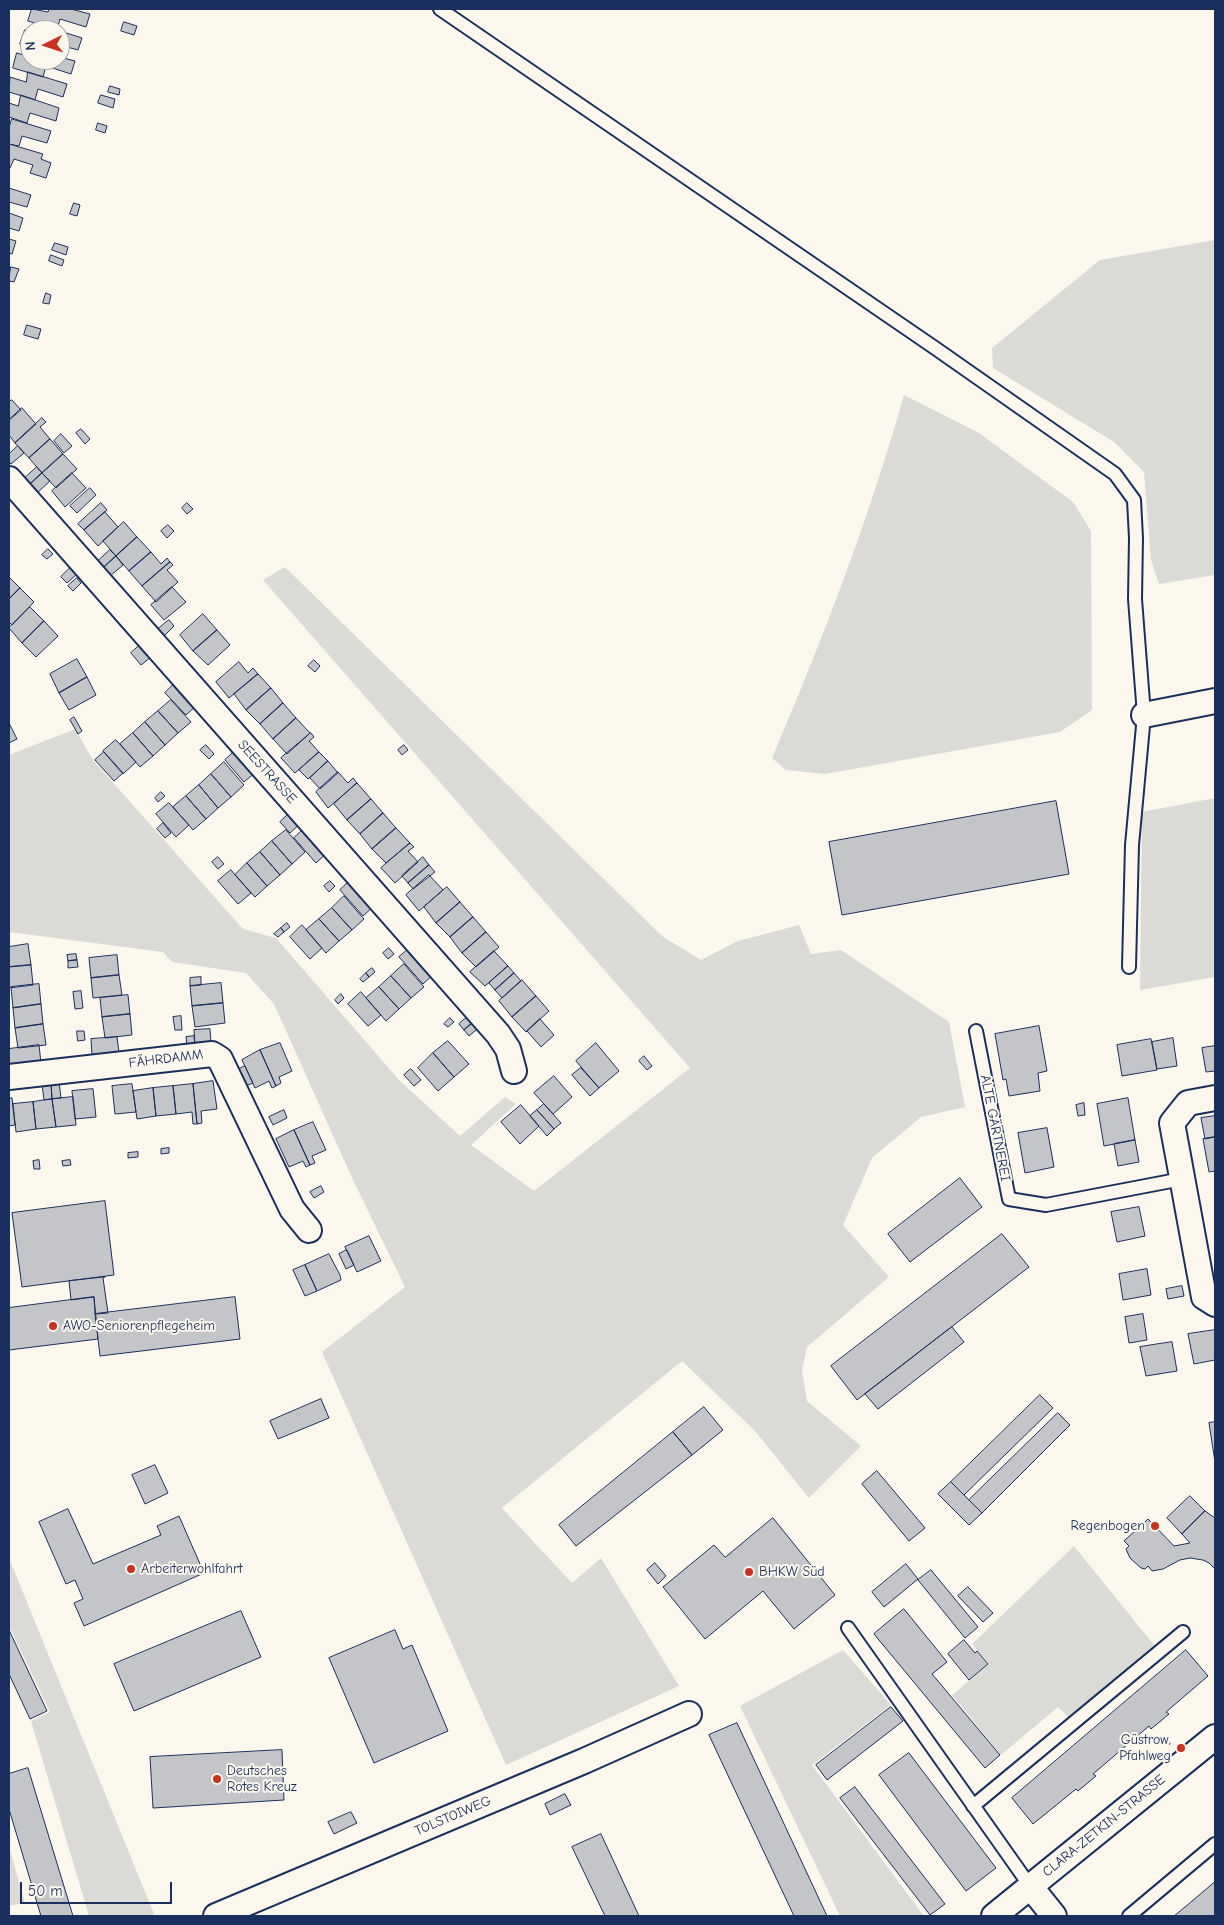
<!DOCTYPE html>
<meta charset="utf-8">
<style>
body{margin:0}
#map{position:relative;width:1224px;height:1925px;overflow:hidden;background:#fbf7ec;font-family:"Comic Neue",sans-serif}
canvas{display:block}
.frame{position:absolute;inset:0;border:10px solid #1b2f5e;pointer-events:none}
.north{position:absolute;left:20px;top:20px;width:50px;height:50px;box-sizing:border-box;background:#fbf7ec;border:1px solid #a1a7b3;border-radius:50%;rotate:266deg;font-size:14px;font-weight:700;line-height:20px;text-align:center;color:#1b2f5e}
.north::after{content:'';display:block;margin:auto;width:18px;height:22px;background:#c8321e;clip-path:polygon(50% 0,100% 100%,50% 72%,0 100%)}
.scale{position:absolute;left:20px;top:1882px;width:152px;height:22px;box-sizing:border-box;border:2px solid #1b2f5e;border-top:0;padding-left:6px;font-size:15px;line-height:18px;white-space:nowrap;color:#1b2f5e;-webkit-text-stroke:4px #fbf7ec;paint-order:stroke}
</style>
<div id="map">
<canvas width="1224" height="1925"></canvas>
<div class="frame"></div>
<div class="north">N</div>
<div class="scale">50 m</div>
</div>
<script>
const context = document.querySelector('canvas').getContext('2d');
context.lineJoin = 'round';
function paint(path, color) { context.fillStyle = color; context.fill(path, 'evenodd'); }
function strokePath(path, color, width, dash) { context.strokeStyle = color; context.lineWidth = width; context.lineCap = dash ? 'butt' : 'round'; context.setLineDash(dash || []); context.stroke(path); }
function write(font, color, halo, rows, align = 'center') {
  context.font = font + ' "Comic Neue",sans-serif'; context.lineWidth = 4; context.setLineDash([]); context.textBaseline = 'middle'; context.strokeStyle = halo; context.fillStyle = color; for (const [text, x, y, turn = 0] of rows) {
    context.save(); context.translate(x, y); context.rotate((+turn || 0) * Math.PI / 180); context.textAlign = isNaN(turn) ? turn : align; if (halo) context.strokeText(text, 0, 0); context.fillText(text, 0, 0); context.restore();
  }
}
const green = new Path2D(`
 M1215,240V575L1159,584L1151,560L1144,472L1114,442L993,368L992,348L1100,260Z
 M904,395L979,433L1073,502L1091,531L1092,710L1060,732L825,774L786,770L772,758C823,639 869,519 904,395Z
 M285,567L662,936L701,960L738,941L799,925L811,954L841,950L949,1022L965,1107L921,1117L872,1158L843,1225L889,1277L807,1347L802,1370L807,1401L861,1446L809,1498L755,1431L682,1361L502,1508L572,1583L601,1558L679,1686L506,1765L322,1352L405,1287L353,1180L274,1004L246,973L172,962L163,952L9,932V755L75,729L93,760L243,929L276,938L399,1080L460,1136L505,1097L516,1104L471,1145L534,1191L690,1068L263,580Z
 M1215,798V977L1140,990L1142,812Z
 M1074,1546L1154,1645L1068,1717L1058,1707L1001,1755L952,1695L989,1664L972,1644Z
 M9,1558L154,1914L148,1916H89L31,1721L50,1712L9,1626Z
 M843,1650L891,1705L812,1765L924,1916H840L740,1706Z
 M9,1846L25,1903L9,1906Z`);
const building = new Path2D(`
 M32,9L48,12L49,9H71L90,14L86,27L60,19L57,30L28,21Z
 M124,22L137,26L134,35L121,31Z
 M25,30L30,32V47L20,44Z
 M60,31L82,38L78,50L60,45Z
 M17,53L30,57V60H60V57L75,61L71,74L46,66L43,77L13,68Z
 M28,72L67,84L63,97L38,89L35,100L9,92L10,77L26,82Z
 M110,86L120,89L119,95L108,92Z
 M21,95L59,108L56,121L30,113L27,123L9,117V103L18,106Z
 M101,95L115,99L113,108L98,103Z
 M12,119L51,131L47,143L22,136L19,146L9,144V128Z
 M98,123L107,126L105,133L96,130Z
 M9,144L43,154L41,159L51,163L46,178L30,173L33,165L14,159L9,170Z
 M9,188L31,195L27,207L9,202Z
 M74,203L80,205L77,216L70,214Z
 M9,213L23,218L19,231L9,228Z
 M9,239L16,241L12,254L9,253Z
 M55,243L68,247L66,255L52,250Z
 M51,255L64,260L62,266L49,261Z
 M11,267L19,269L14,282L9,281Z
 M46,293L51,295L49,304L43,303Z
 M27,325L41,329L38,339L24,335Z
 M12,400L21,410L9,420V402Z
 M22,408L36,424L15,443L9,435V420Z
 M42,418L46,422L40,427L50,439L29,458L15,443Z
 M81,429L90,439L85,444L76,433Z
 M61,434L72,446L64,453L54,441Z
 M50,439L63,454L42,473L29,458Z
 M18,446L24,453L11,464L9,461V454Z
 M63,454L77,469L56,488L42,473Z
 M37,467L42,473L29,485L24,479Z
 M42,473L50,481L37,493L29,485Z
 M72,473L86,488L65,507L52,491Z
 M90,488L96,495L77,513L70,506Z
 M101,503L107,510L84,530L78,524Z
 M187,503L193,509L187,514L182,508Z
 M105,512L118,527L98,546L84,530Z
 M124,522L137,537L116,556L103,541Z
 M168,525L174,531L167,538L161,531Z
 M137,537L151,552L129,571L116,556Z
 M48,549L53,554L47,559L42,555Z
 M110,550L116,556L103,568L97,562Z
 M151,552L161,564L167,558L170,562L142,586L129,571Z
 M116,556L123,565L110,576L103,568Z
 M170,562L173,565L167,570L178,582L156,602L142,586Z
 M72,566L78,573L67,583L61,577Z
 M9,577L20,588L9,599Z
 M77,578L81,583L73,591L68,586Z
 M172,587L186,602L164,620L151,605Z
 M20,588L34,602L12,625L9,622V599Z
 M30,607L44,621L22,643L9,628Z
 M203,614L217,630L193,651L180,635Z
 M169,620L174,626L163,637L157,630Z
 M44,621L58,636L36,657L22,643Z
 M217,630L230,645L208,665L193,651Z
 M140,645L151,657L141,665L131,653Z
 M77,659L87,677L59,693L50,674Z
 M314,660L320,666L315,672L308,666Z
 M239,662L248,673L253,668L258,674L229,698L216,682Z
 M258,674L271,688L246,710L234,694Z
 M87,677L96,695L69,710L59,693Z
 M176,682L197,705L186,715L165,693Z
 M271,688L283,703L260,724L246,710Z
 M171,700L191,722L178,733L158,711Z
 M283,703L296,718L273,739L260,724Z
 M158,711L178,733L165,745L145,722Z
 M74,717L82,731L78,734L70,720Z
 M296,718L310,733L287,754L273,739Z
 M145,722L165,745L153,756L133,733Z
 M9,723L17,739L9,743Z
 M133,733L153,756L140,767L120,744Z
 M311,733L314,737L309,741L319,752L295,773L281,758Z
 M116,740L136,762L123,774L103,751Z
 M206,745L214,754L209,759L200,750Z
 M404,745L408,750L402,755L398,750Z
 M237,749L257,771L244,782L225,760Z
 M104,752L123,773L114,781L95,760Z
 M319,752L328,761L308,779L299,770Z
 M328,761L338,773L320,789L310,778Z
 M224,762L244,785L231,797L211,774Z
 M338,772L348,783L353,778L357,783L328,808L316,792Z
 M211,774L231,797L218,808L199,785Z
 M357,783L371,799L347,820L334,804Z
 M199,785L218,808L206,819L186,796Z
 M161,792L165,796L158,802L155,798Z
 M186,796L206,819L193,830L173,807Z
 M371,799L383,813L360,834L347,820Z
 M1056,801L1069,874L842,915L829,842Z
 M169,803L189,825L176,837L156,814Z
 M292,811L302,822L290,833L280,822Z
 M383,813L396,828L372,849L360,834Z
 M163,823L171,833L165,838L157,829Z
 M306,827L328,852L316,863L294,838Z
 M396,828L410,843L386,863L372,849Z
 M286,830L305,852L292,864L272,841Z
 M272,841L292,864L280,875L260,852Z
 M410,843L414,847L408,851L418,862L395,883L381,868Z
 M260,852L280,875L267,886L247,863Z
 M218,857L224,864L218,869L212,862Z
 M423,857L429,865L408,883L402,876Z
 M247,863L267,886L255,897L235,875Z
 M429,865L435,872L413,889L408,883Z
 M231,870L251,893L238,904L218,881Z
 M429,875L443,890L419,911L406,895Z
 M352,879L375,905L363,916L340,890Z
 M330,881L335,886L329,892L324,886Z
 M447,887L460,902L436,923L424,907Z
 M344,896L364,919L352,930L332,908Z
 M460,902L473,917L450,937L436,923Z
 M332,908L352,930L339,941L319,919Z
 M473,917L486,932L462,953L450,937Z
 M319,919L339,941L326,953L306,930Z
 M287,923L290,927L284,932L281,928Z
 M302,925L322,948L310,959L290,937Z
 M281,928L284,932L278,937L274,934Z
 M486,932L499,947L476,967L462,953Z
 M28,944L31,965L9,967V947Z
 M411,947L435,973L423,984L399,957Z
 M389,948L394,954L388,959L383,953Z
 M494,951L508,966L485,986L470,972Z
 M76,954L77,960L68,961L67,955Z
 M117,955L119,975L91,978L89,958Z
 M77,960L78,967L68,968V961Z
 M404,964L424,987L411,998L391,976Z
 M31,965L33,985L9,988V967Z
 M508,966L514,973L495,990L489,983Z
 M372,968L375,972L369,977L366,973Z
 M366,973L369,977L363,982L360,979Z
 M514,973L521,981L502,998L495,990Z
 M119,975L122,995L93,998L91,978Z
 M391,976L411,998L399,1009L379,987Z
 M201,977V985L190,986V978Z
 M522,980L536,996L512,1017L499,1001Z
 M221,983L223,1003L192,1006L190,986Z
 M39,984L41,1004L13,1008L11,987Z
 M379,987L399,1009L386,1021L366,998Z
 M81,991L83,1008L75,1009L73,992Z
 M361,992L381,1015L368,1026L348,1004Z
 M341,994L344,998L338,1004L335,1000Z
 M128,995L130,1014L102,1017L100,998Z
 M536,996L549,1011L526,1032L512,1017Z
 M223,1003L225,1023L195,1027L192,1006Z
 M41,1004L43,1024L15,1028L13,1008Z
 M472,1013L477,1019L464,1030L459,1024Z
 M130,1014L132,1035L105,1038L102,1017Z
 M181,1016L182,1030H175L173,1017Z
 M450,1018L454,1022L448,1027L444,1024Z
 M477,1019L482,1025L469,1036L464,1030Z
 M540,1019L554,1035L541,1047L527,1031Z
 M43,1024L46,1045L18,1048L15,1028Z
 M1039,1026L1047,1071L1038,1073L1040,1091L1009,1096L1006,1079L1003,1080L995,1034Z
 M210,1029L211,1043L195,1045L194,1030Z
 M77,1031H84L85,1040L78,1041Z
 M194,1036L195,1045L187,1046L186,1037Z
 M117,1037L119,1052L92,1055L91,1039Z
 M1173,1038L1177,1066L1157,1069L1152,1042Z
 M1151,1039L1157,1070L1122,1076L1117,1045Z
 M448,1041L469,1064L454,1077L433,1053Z
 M280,1043L292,1071L279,1077L281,1083L276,1086L260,1050Z
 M596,1043L619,1071L599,1088L576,1061Z
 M39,1045L41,1063L9,1067V1049Z
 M1215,1046V1071L1206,1072L1202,1048Z
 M260,1050L276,1086L272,1088L269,1081L255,1088L242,1060Z
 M433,1053L454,1077L438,1091L418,1068Z
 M644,1056L652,1066L647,1070L639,1061Z
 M245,1066L253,1083L243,1087L235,1071Z
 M581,1068L599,1088L590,1096L572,1075Z
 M411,1069L421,1080L414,1086L404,1075Z
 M554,1076L572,1097L553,1114L534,1093Z
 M213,1081L217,1109L201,1111L202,1123L197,1124L193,1084Z
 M59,1082L61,1098L52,1099L51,1083Z
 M51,1083L52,1099L44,1100L42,1084Z
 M132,1084L136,1112L115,1114L112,1086Z
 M193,1084L197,1124H193L192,1112L176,1114L173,1086Z
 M173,1086L176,1114L156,1116L153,1088Z
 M153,1088L156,1116L137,1119L133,1091Z
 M93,1089L96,1117L75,1119L72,1091Z
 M73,1097L76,1125L56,1127L52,1099Z
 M9,1098H12L15,1125L9,1126Z
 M1128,1098L1135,1140L1104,1146L1097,1104Z
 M52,1099L56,1127L36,1129L33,1102Z
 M33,1102L36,1129L16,1132L13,1104Z
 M1084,1103L1085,1115L1078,1116L1076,1105Z
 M544,1104L561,1123L554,1129L537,1110Z
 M521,1105L539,1126L520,1144L501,1122Z
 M284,1110L287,1118L273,1125L269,1117Z
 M537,1110L554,1129L547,1136L530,1116Z
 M1215,1116V1137L1205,1139L1201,1118Z
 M313,1122L326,1150L312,1156L315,1163L310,1165L294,1130Z
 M1047,1128L1054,1167L1025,1173L1018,1133Z
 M294,1130L310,1165L306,1167L303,1161L289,1167L276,1139Z
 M1215,1137V1171L1209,1172L1203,1139Z
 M1135,1140L1139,1162L1118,1166L1114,1144Z
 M169,1148V1153L161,1154V1149Z
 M138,1152V1157L128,1158V1153Z
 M39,1160L40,1169H34L33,1161Z
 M70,1160L71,1165L63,1166L62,1161Z
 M960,1178L982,1207L910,1262L888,1234Z
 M321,1186L324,1192L314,1198L310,1192Z
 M105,1201L114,1275L22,1287L12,1213Z
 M1139,1207L1145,1236L1117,1242L1111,1212Z
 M1002,1234L1029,1267L857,1400L831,1366Z
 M369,1236L381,1261L357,1272L345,1247Z
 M347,1250L354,1265L346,1269L339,1254Z
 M329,1254L340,1275L341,1280L317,1291L305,1265Z
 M305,1265L317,1291L305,1296L293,1270Z
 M1147,1269L1151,1295L1123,1300L1119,1274Z
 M105,1277L103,1278L108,1313L95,1314L94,1297L71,1300L69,1281Z
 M1182,1286L1184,1296L1168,1299L1166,1289Z
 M94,1297L98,1339L9,1350V1308Z
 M235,1297L240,1339L100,1356L95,1314Z
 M1143,1314L1147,1340L1129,1343L1125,1317Z
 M952,1327L964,1342L878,1409L865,1394Z
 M1215,1330V1360L1194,1364L1188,1334Z
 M1172,1342L1177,1371L1146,1376L1140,1347Z
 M1040,1395L1053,1408L964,1495L951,1482Z
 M321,1399L329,1418L278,1439L270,1421Z
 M704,1407L723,1430L692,1455L673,1432Z
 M1058,1413L1070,1425L982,1513L969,1500Z
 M1215,1422V1462L1209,1423Z
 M673,1432L692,1455L576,1546L559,1525Z
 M155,1465L168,1493L145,1504L132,1475Z
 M877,1471L925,1528L909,1541L862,1484Z
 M951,1482L982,1513L969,1525L938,1494Z
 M1190,1496L1205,1511L1182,1534L1167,1518Z
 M68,1509L93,1564L161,1535L157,1526L179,1516L204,1573L84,1626L74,1603L83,1599L75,1580L66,1584L39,1522Z
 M1205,1511L1215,1518V1569L1209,1563L1203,1560L1190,1558L1180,1560L1163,1569L1152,1571L1148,1566L1145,1569L1141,1568L1130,1558L1126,1549L1129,1546L1124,1541L1148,1519L1174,1546L1190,1543L1182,1534Z
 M773,1518L835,1595L794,1629L763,1591L705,1639L663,1587L714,1545L725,1557Z
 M655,1563L666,1576L658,1584L647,1570Z
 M906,1564L918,1579L884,1607L872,1592Z
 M931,1570L978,1627L965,1638L918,1580Z
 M968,1587L993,1613L983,1622L958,1596Z
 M904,1609L947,1662L932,1674L1000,1755L985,1768L874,1634Z
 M241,1611L261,1657L134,1711L114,1664Z
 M9,1630L47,1711L30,1719L9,1674Z
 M395,1630L403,1649L412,1645L448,1731L374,1763L329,1658Z
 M964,1640L975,1653L977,1651L988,1664L969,1680L948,1654Z
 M1186,1650L1208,1676L1166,1712L1169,1714L1151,1729L1149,1726L1093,1774L1096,1776L1078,1791L1076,1789L1033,1824L1012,1798Z
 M891,1707L903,1721L827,1780L816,1765Z
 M737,1723L827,1916H794L709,1735Z
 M282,1750L284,1800L153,1808L150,1757Z
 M909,1753L996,1868L966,1891L879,1775Z
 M28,1768L73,1916H41L9,1809V1774Z
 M855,1787L945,1904L930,1915L840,1798Z
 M565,1794L571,1805L550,1815L545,1804Z
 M351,1812L357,1823L334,1834L328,1822Z
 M601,1834L639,1916H605L572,1847Z
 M1215,1882V1916H1174L1185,1907Z`);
const lane = new Path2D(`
 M440,9L935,348L1115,474L1134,500L1136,538L1135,599L1144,715L1132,845L1129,967
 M976,1031L1009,1199L1046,1205L1182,1179
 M848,1628L1030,1886
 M973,1806L1183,1632
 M1129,1916L1215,1844`);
const street = new Path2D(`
 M9,479L498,1034L508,1049L514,1071
 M1144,715L1215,701
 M9,1077L212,1054L220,1059L292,1209L309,1230
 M1215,1098L1188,1103L1172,1123L1204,1297L1215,1304
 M1030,1886L1054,1916
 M216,1916L584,1761L689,1714
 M994,1916L1215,1737`);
const markers = [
 [53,1326,5,"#c8321e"],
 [1155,1526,5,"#c8321e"],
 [131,1569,5,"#c8321e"],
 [749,1572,5,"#c8321e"],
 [1181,1748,5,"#c8321e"],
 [217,1779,5,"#c8321e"]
];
const streetNames = [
 ["SEESTRASSE",267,772,48],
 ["FÄHRDAMM",166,1059,-7],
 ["ALTE GÄRTNEREI",995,1128,79],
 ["TOLSTOIWEG",453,1816,-23],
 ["CLARA-ZETKIN-STRASSE",1104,1826,-39]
];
const poiNames = [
 ["AWO-Seniorenpflegeheim",63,1326],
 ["Regenbogen",1145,1526,"right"],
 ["Arbeiterwohlfahrt",141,1569],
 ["BHKW Süd",759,1572],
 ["Güstrow,",1171,1740,"right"],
 ["Pfahlweg",1171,1756,"right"],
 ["Deutsches",227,1771],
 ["Rotes Kreuz",227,1787]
];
paint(green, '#dadad7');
paint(building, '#c3c5c9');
strokePath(building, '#1b2f5e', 1);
strokePath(lane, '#1b2f5e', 16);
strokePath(street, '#1b2f5e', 28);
strokePath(lane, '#fbf7ec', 12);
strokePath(street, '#fbf7ec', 24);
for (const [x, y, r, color] of markers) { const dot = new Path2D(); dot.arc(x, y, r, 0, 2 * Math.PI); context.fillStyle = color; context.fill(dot); strokePath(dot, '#fbf7ec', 2); }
write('14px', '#1b2f5e', '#fbf7ec', streetNames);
write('14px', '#1b2f5e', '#fbf7ec', poiNames, 'left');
</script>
